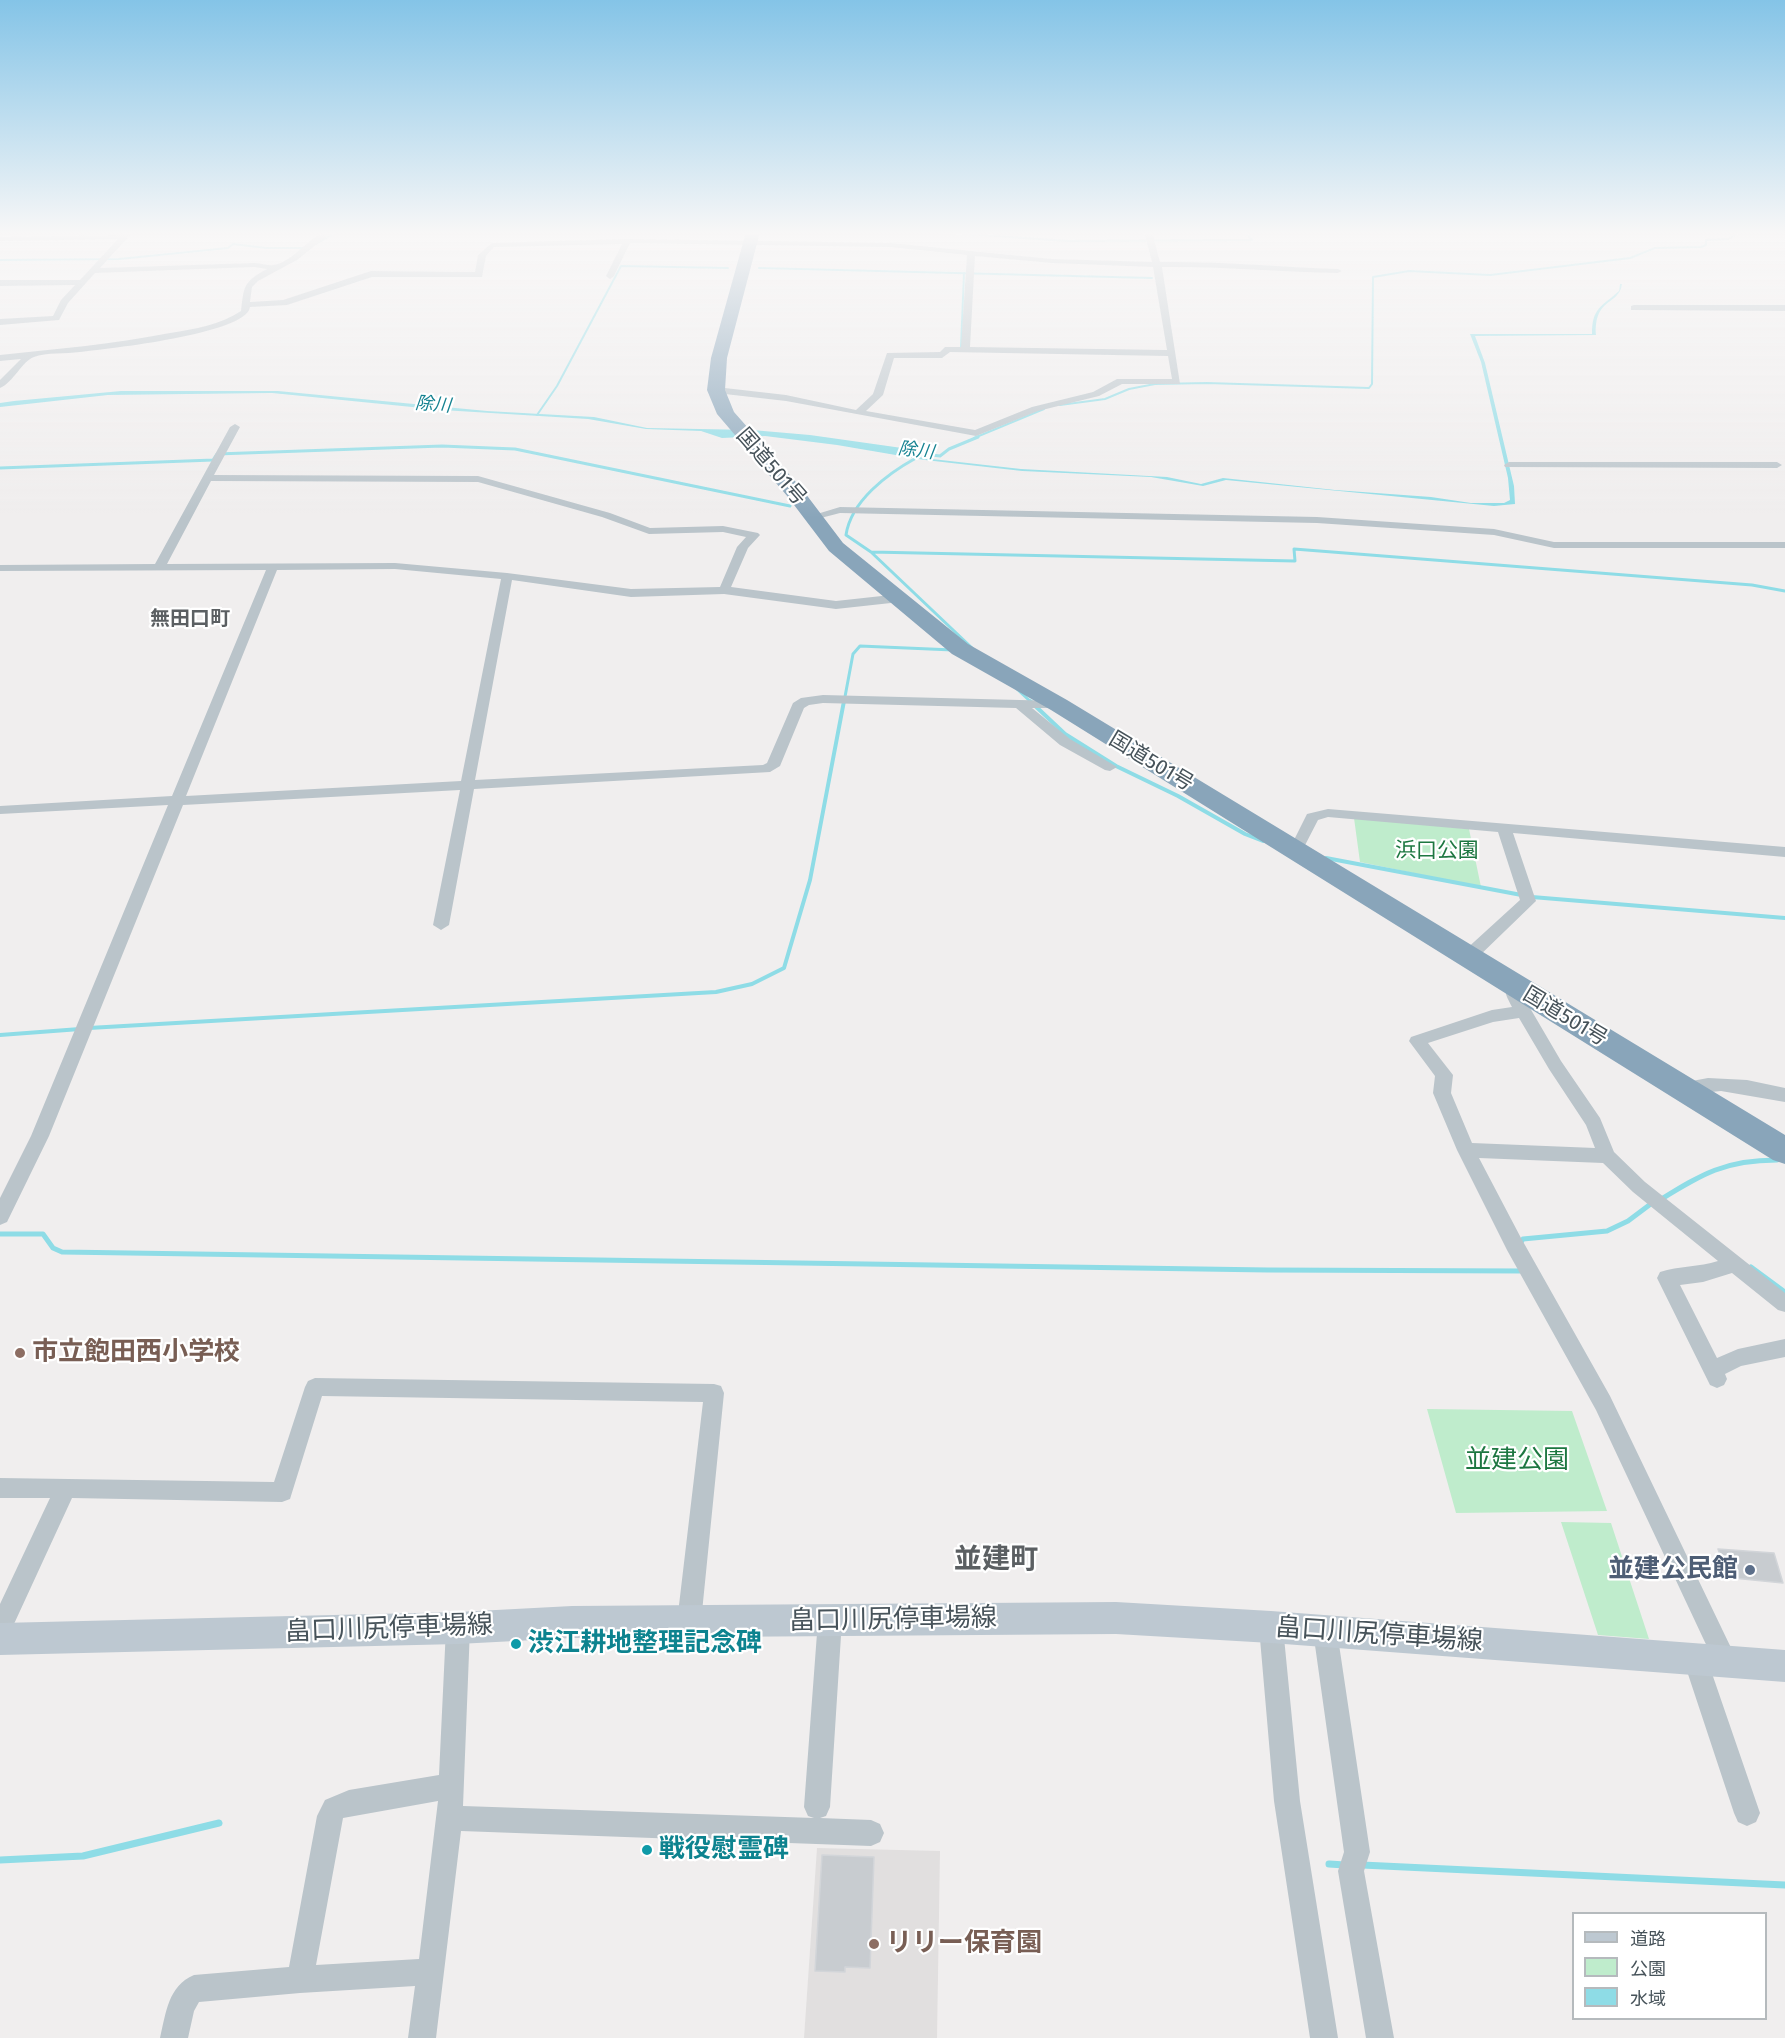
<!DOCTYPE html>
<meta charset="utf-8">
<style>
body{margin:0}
#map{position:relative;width:1785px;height:2038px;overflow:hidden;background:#f0eeee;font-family:"Fira Sans","Noto Sans JP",sans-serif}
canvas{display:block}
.legend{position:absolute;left:1572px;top:1912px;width:195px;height:108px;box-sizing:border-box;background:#fff;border:2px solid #b5babd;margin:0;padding:8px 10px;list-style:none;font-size:18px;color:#47535a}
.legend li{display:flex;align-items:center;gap:12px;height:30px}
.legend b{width:30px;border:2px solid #b5babd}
</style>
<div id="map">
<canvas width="1785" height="2038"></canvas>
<ul class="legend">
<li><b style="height:8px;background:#bdc8d1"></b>道路</li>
<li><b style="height:16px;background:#bfeccc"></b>公園</li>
<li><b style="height:16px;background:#8edce6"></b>水域</li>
</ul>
</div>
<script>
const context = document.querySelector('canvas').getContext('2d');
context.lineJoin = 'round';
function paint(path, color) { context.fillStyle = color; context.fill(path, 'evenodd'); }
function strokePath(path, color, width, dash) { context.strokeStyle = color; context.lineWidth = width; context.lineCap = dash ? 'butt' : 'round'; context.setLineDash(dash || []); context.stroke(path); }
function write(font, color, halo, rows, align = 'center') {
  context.font = font + ' "Fira Sans","Noto Sans JP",sans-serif'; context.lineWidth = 4.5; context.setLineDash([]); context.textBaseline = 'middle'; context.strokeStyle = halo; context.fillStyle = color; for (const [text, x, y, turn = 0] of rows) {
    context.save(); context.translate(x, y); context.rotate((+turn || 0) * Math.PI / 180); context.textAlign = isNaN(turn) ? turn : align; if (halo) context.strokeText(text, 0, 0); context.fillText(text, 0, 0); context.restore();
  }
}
const education = new Path2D(`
 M817,1848L940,1851L937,2038H804Z`);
const green = new Path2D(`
 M1354,818L1469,829L1481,887L1360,862Z
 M1427,1409L1572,1411L1607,1511L1456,1513Z
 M1561,1522L1611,1523L1649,1639L1598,1635Z`);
const water = new Path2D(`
 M1785,283L1622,284C1619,306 1594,297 1596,335L1475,336L1485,363L1514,486L1515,504L1494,506L1226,480L1203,486L1151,477L1022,471L925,460L837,445L765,436L722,438L701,431L646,429L588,419L442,410L272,393L108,395L0,407V403L14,401L121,391H278L487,411L594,417L647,428L752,430L810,435L902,448L910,450L911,454L923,458L1021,469L1167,477L1201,484L1223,478L1335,490L1431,497L1471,503H1504L1510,500L1508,478L1481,362L1470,334H1592C1592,308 1601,307 1619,291L1620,284Z`);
const streamFar4 = new Path2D(`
 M939,232L1068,241L1252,240L1245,232
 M315,244L337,232
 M0,260L119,259L228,248L233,244L266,248H308
 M759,268L1152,278
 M961,347L964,273
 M1060,405L1105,399L1129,389L1155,384L1207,383L1369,388L1372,384L1373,277L1409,271L1490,275L1630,258L1655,248L1701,247L1706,245V240L1728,239L1740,232
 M537,415L557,386L621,266L728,268
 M974,438L1044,409`);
const streamFar3 = new Path2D(`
 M907,452L940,456L949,449L978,437
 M912,455L916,458C887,474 851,501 846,535L871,552L972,648
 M0,468L213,460L217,454L442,446L515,449L790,506
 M871,552L1295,561L1294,549L1752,585L1785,591
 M1017,689L1031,702
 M844,702L853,654L860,646L953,650`);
const streamFar2 = new Path2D(`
 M1030,701L1065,734L1116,766L1178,796L1245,834L1263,841
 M1326,858L1532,897L1785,918
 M89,1028L716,992L752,984L784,968L810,880L844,701
 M0,1035L80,1029`);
const streamFar1 = new Path2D(`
 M1660,1200C1702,1174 1725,1160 1777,1160
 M0,1234H43L53,1248L62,1252L1268,1270L1524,1271
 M1520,1244L1523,1239L1607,1231L1628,1221L1652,1203
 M1751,1267L1785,1292`);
const stream = new Path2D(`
 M0,1860L83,1856L219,1823
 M1329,1864L1345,1865
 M1362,1865L1785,1885`);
const building = new Path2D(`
 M1718,1549L1774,1553L1783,1583L1723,1577L1717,1563H1723Z
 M822,1855L874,1857L870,1968L845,1967V1972L815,1971Z`);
const street = new Path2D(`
 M124,232H133L100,268L254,263C260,263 268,266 273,265C296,262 309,232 332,232L297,260L258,281L252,287L250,302L283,300L371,271L475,272L478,255L492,243L627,239L890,243L1052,259L1152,262L1144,232H1152L1160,262C1220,261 1279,267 1338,269L1342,271L1338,273C1279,272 1220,266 1162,267L1180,384H1122L1099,396L1038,411L976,436L786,401L716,393L711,390L716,387L786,395L856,410L873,394L887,353L940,352L945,347H961L967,255L890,247L630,243L614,276L610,279L606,276L622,244L494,247L486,256L482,277H372L287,305L250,307C247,334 106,349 80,352C66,354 46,352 34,357C21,362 14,382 0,388V380L21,359L0,361V355C57,349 114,344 170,333C195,329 220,325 241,311C244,286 243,282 267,269L254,267L95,273L68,303L59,320L0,325V319L53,316L61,300L75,285L0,286V280H80L118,239L0,241V237L122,235ZM975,256L1052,263L1153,267L1167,350L970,347ZM950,352L1168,356L1172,379H1117L1093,392L1032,407L975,430L866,411L883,395L894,358H942Z
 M1634,305H1785V311L1631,310V306Z
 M235,424L240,427L214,475L478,476L610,513L650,528L723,526L758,533L760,535L748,548L731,587L836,601L900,594L906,598L900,602L836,609L724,594L631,597L512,580L475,780L763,765L767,763L793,703L801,698L823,695L1059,701L1064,702L1066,705L1064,708H1032L1070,739L1117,767L1110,771L1105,770L1060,745L1016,708L823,703L809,705L804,708L780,766L770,772L474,789L449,925L441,930L433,925L460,790L183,805L49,1136L7,1222L0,1225V1198L31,1136L168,805L0,814V806L172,796L266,570L0,571V565L155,564L230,427ZM211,481L478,482L602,517L649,534L723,532L746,537L737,547L720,587L631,589L507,573L395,563L167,564ZM395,569L501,579L461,781L186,796L277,570Z
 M1509,462H1777L1782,465L1777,468L1505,467L1504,465Z
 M840,507L1317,517L1494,529L1554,542H1785V548H1554L1494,535L1317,523L840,513L813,520L807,517Z
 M1328,809L1785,847V857L1513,833L1536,901L1475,960H1463L1461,956L1463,952L1520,900L1498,832L1328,817L1318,820L1301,853H1291L1289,850L1307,814Z
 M1513,979L1519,981L1522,995L1530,1008L1561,1061L1600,1118L1614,1152L1645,1182L1785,1293V1312L1778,1310L1732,1273L1703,1282L1680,1285L1717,1358L1738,1349L1785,1339V1357L1741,1366L1725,1374L1727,1379L1724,1385L1717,1388L1710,1385L1657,1278L1660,1272C1679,1266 1699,1267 1718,1261L1633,1192L1603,1163L1479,1158L1521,1238L1610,1396L1734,1654L1738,1662L1734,1670L1726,1674L1718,1670L1596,1410L1507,1250L1457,1150L1433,1093L1435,1076L1409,1041L1411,1037L1492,1010L1512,1007C1508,999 1502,990 1507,981ZM1519,1018L1549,1069L1586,1125L1595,1148L1472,1143L1451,1093L1453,1075L1428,1043L1493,1022Z
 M1708,1078L1747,1080L1785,1088V1102L1721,1091L1682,1095L1676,1094L1673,1089L1676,1084Z
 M315,1378L714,1384L721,1386L724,1393L701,1622L697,1630L689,1634L681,1630L677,1622L703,1402L322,1396L290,1499L282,1502L72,1498L8,1637L0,1641V1604L50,1498H0V1478L274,1482L305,1387L308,1381Z
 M830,1608L838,1612L842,1620L830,1807L826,1816L820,1818L871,1820L880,1824L884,1833L880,1842L871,1846L461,1831L436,2038H408L415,1986L300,1993L199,2002L194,2011L188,2038H160C166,2013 168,1986 194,1975L289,1967L317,1816L325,1800L349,1790L439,1775L446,1628L450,1620L458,1616L466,1620L470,1628L463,1806L814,1818L808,1816L804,1807L818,1620L822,1612ZM438,1801L419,1959L316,1965L343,1818Z
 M1271,1615L1279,1619L1283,1627L1300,1801L1338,2038H1310L1274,1801L1259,1627L1263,1619Z
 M1325,1619L1333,1623L1337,1631L1370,1852L1364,1871L1394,2038H1366L1338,1871L1344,1852L1313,1631L1317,1623Z
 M1695,1647L1703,1651L1707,1659L1760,1813L1756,1822L1747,1826L1738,1822L1734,1813L1683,1659L1687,1651Z`);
const secondary = new Path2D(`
 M1116,1602L1271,1611L1785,1650V1682L1271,1643L1116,1634L572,1638L458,1644L0,1655V1623L458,1612L572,1606Z`);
const highway = new Path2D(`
 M746,232H760L727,358L725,390L734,412L802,489L843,543L968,644L1067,700L1785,1135V1164L1773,1160L1051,710L952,654L829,551L788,497L717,414L707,390L711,358Z`);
const markers = [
 [20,1353,6,"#8d6e63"],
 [1750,1570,6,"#5c6f8a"],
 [516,1644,6,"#0f9aa8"],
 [647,1850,6,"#0f9aa8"],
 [874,1944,6,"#8d6e63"]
];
const farWaternames = [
 ["除川",433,405,5],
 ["除川",916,451,7]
];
const farQuarternames = [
 ["無田口町",190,619]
];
const streetNames = [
 ["国道501号",771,467,49],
 ["国道501号",1151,762,31],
 ["国道501号",1565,1017,31]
];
const parkNames = [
 ["浜口公園",1437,851]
];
const nearEducationnames = [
 ["市立飽田西小学校",32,1353],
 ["リリー保育園",886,1944]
];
const nearParknames = [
 ["並建公園",1517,1461]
];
const nearServicenames = [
 ["並建公民館",1738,1570]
];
const nearStreetnames = [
 ["畠口川尻停車場線",893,1620,-1],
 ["畠口川尻停車場線",389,1629,-2],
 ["畠口川尻停車場線",1379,1635,4]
];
const nearCulturenames = [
 ["渋江耕地整理記念碑",528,1644],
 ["戦役慰霊碑",659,1850]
];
const nearQuarternames = [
 ["並建町",996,1560]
];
paint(education, '#e1dfdf');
paint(green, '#bfeccc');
paint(water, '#8edce6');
strokePath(streamFar4, '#8edce6', 2);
strokePath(streamFar3, '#8edce6', 3);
strokePath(streamFar2, '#8edce6', 4);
strokePath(streamFar1, '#8edce6', 5);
strokePath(stream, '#8edce6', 7);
paint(building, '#c8ccd0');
strokePath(building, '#d2d5d9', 1.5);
paint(street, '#bac4ca');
paint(secondary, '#bdc8d1');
paint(highway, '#89a5ba');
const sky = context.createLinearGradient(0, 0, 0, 518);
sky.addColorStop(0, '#84c4e7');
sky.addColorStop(0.45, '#f8f7f7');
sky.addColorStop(1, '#f8f7f700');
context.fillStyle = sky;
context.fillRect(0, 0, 1785, 518);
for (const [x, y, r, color] of markers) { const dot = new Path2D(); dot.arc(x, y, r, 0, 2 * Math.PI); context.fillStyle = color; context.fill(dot); strokePath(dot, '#fff', 2); }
write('italic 18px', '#158291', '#fff', farWaternames);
write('bold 20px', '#5b5f62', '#fff', farQuarternames);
write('21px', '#47535a', '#fff', streetNames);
write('21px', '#1d7741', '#fff', parkNames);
write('bold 26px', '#785e54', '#fff', nearEducationnames, 'left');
write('26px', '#1d7741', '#fff', nearParknames);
write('bold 26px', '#4e5e75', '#fff', nearServicenames, 'right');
write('26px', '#47535a', '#fff', nearStreetnames);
write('bold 26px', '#0d838f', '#fff', nearCulturenames, 'left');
write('bold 28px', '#5b5f62', '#fff', nearQuarternames);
</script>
